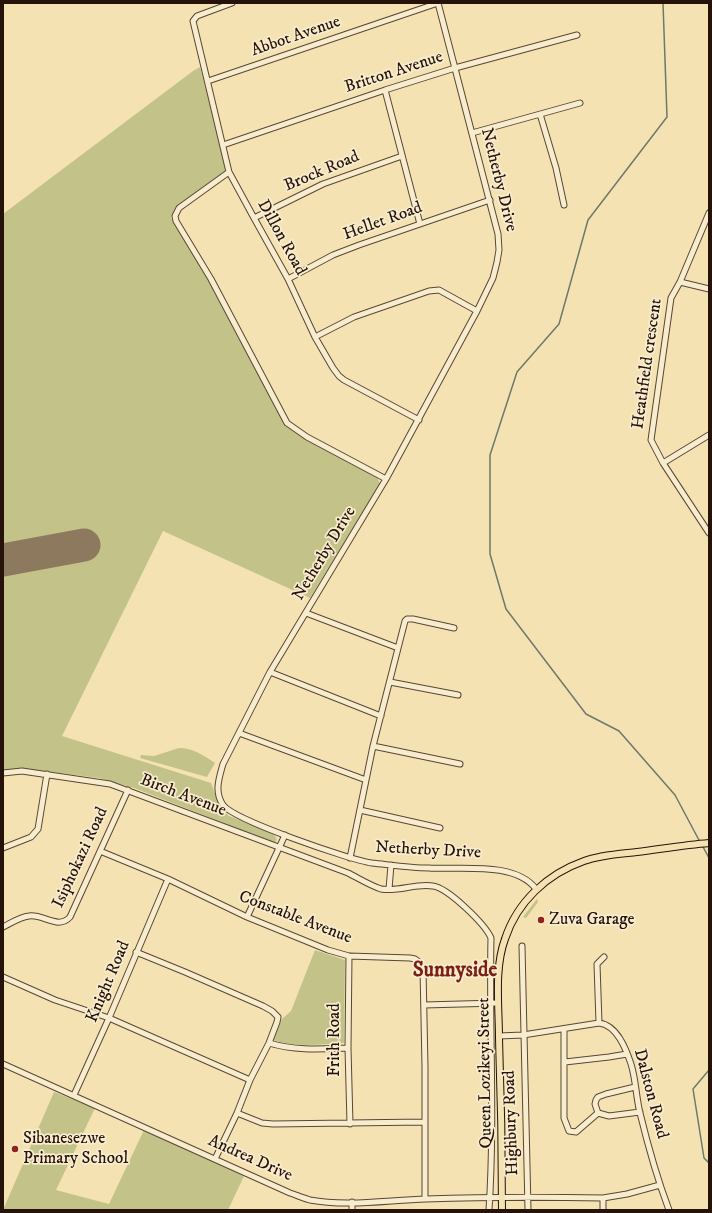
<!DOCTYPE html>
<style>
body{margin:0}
#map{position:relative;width:712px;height:1213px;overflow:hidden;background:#f5e2b3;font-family:"IM FELL DW Pica",serif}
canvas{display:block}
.frame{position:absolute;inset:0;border:4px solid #251209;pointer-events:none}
</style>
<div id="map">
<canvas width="712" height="1213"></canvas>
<div class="frame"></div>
</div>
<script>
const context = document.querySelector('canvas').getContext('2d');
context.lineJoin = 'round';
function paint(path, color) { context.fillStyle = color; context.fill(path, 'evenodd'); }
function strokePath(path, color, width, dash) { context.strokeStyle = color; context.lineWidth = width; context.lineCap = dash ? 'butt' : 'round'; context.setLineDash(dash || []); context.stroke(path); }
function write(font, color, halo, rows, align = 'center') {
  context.font = font + ' "IM FELL DW Pica",serif'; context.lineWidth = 3.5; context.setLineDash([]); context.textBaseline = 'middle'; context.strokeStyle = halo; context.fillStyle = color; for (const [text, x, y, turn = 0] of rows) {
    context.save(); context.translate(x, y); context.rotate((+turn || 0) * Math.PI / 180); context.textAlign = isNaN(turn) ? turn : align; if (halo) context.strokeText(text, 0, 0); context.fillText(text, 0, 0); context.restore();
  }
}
const green = new Path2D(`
 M200,67L227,168L226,172L175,208L171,218L209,279L286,424L377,477L380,484L310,598L163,531L62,736L211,783L220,807L229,816L271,832L275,836L277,840L275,842H273L134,788L99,778L20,768L3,770V214L193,71Z
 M179,748C193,748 203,755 215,763L207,777L140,758L141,755L154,756Z
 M537,899L538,902L526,918L523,917Z
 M315,950L345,960L344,1043C320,1044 297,1048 273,1040L282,1019L291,1011Z
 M54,1092L95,1108L56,1190L109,1204L144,1130L244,1176L228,1210H3Z`);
const stream = new Path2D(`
 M663,3L667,117L588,220L559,324L517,372L490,455V554L506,609L586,714L619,731L675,795L700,842
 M702,845L709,858
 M709,1070L693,1089L704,1158L709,1163`);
const runway = new Path2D(`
 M3,560L84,545`);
const minor = new Path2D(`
 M232,3L197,16L193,21L229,172L254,218L288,279L315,337L333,368L339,376L344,380L419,420
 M438,3L498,234L499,250L497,262L493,278L477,311L386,479L270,672L223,764C219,778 214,792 223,805C234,820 350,860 372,863C391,865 410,868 429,868C460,870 515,861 536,889
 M208,81L438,3
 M385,90L420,224
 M540,114L556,168L564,205
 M472,133L580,103
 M223,145L385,90L455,68L577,35
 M229,172L179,208L175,216L176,221L211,279L287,423L307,437L386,479
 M709,213L680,282L671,298L651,440L663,463L709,533
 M254,218L323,184L402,156
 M288,279L333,255L359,245L490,200
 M680,282L709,289
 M315,337L354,317L429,291L439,290L477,311
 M663,463L709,435
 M306,613L398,648
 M270,672L381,716
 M390,682L458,695
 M239,733L366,780
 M373,746L460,764
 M3,773L22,771L110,784L348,873C358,878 371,886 381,889C399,892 416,883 433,886C448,888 485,924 491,938C489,1028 495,1119 489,1210
 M360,810L440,828
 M3,848L31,837L38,829L47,774
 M100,851L168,879L247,917L328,950L349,956L410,958L415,959L419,962L423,969L425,1067V1199
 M350,858L373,746L405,621L407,619H413L454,628
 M389,889L391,865
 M247,917L285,835
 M3,927C11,923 20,917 29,916C44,914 58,930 70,917L128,790
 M522,946L528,1210
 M136,952L185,972L263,1006L272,1011L278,1017L277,1022L269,1043L250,1080L237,1113L215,1159
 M349,956L348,1048L350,1124
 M3,977L55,1000L109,1018L250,1080
 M424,1005L498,1003
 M599,1023L597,964L604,957
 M564,1029V1118L569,1131L576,1132L598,1113
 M499,1036L523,1035L599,1023C617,1025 626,1049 631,1064C636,1080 636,1097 640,1113C648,1146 657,1178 669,1210
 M269,1043C296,1051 321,1049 348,1048
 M565,1062L609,1057L627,1054
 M3,1064L290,1193C296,1195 303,1198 310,1200C347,1207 388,1200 426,1199C485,1197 544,1197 603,1198
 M635,1087L606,1094L598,1097L596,1100L595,1104L598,1113L609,1116L640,1112
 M74,1095L109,1018L168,879
 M237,1113L262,1123L273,1124L424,1122
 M352,1202V1210
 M603,1210V1198L627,1194L660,1185`);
const major = new Path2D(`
 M502,1210C502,1153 501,1095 499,1038C499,1006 494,969 505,939C517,902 547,874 584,861C600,855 619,854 637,852C661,849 685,845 709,843`);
const markers = [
 [541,920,4,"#8f2418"],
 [15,1149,4,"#8f2418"]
];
const streetNames = [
 ["Abbot Avenue",296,37,-19],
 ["Britton Avenue",394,73,-18],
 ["Brock Road",322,172,-23],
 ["Netherby Drive",498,180,76],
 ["Hellet Road",383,222,-20],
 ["Dillon Road",281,238,61],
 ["Heathfield crescent",648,364,-82],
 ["Netherby Drive",325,554,-59],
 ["Birch Avenue",183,796,21],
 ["Netherby Drive",428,851,3],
 ["Isiphokazi Road",81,858,-65],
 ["Constable Avenue",295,918,21],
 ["Knight Road",109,982,-67],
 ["Frith Road",335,1040,-90],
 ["Queen Lozikeyi Street",486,1073,-91],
 ["Dalston Road",650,1094,75],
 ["Highbury Road",512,1123,-92],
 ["Andrea Drive",250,1159,24]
];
const poiNames = [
 ["Zuva Garage",549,920],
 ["Sibanesezwe",23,1139],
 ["Primary School",23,1159]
];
const districtNames = [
 ["Sunnyside",455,972]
];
paint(green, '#c2c289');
strokePath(stream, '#6c796b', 1.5);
strokePath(runway, '#8d7a5e', 33);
strokePath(minor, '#594634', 7);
strokePath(major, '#251209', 8);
strokePath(minor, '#f8ecce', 5);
strokePath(major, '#f5e2b3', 6);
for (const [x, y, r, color] of markers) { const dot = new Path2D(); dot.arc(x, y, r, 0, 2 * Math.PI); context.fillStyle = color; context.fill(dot); strokePath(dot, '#f8ecce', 1.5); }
write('17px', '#251209', '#f8ecce', streetNames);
write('17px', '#251209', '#f8ecce', poiNames, 'left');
write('bold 21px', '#7a1f14', '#f8ecce', districtNames);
</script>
